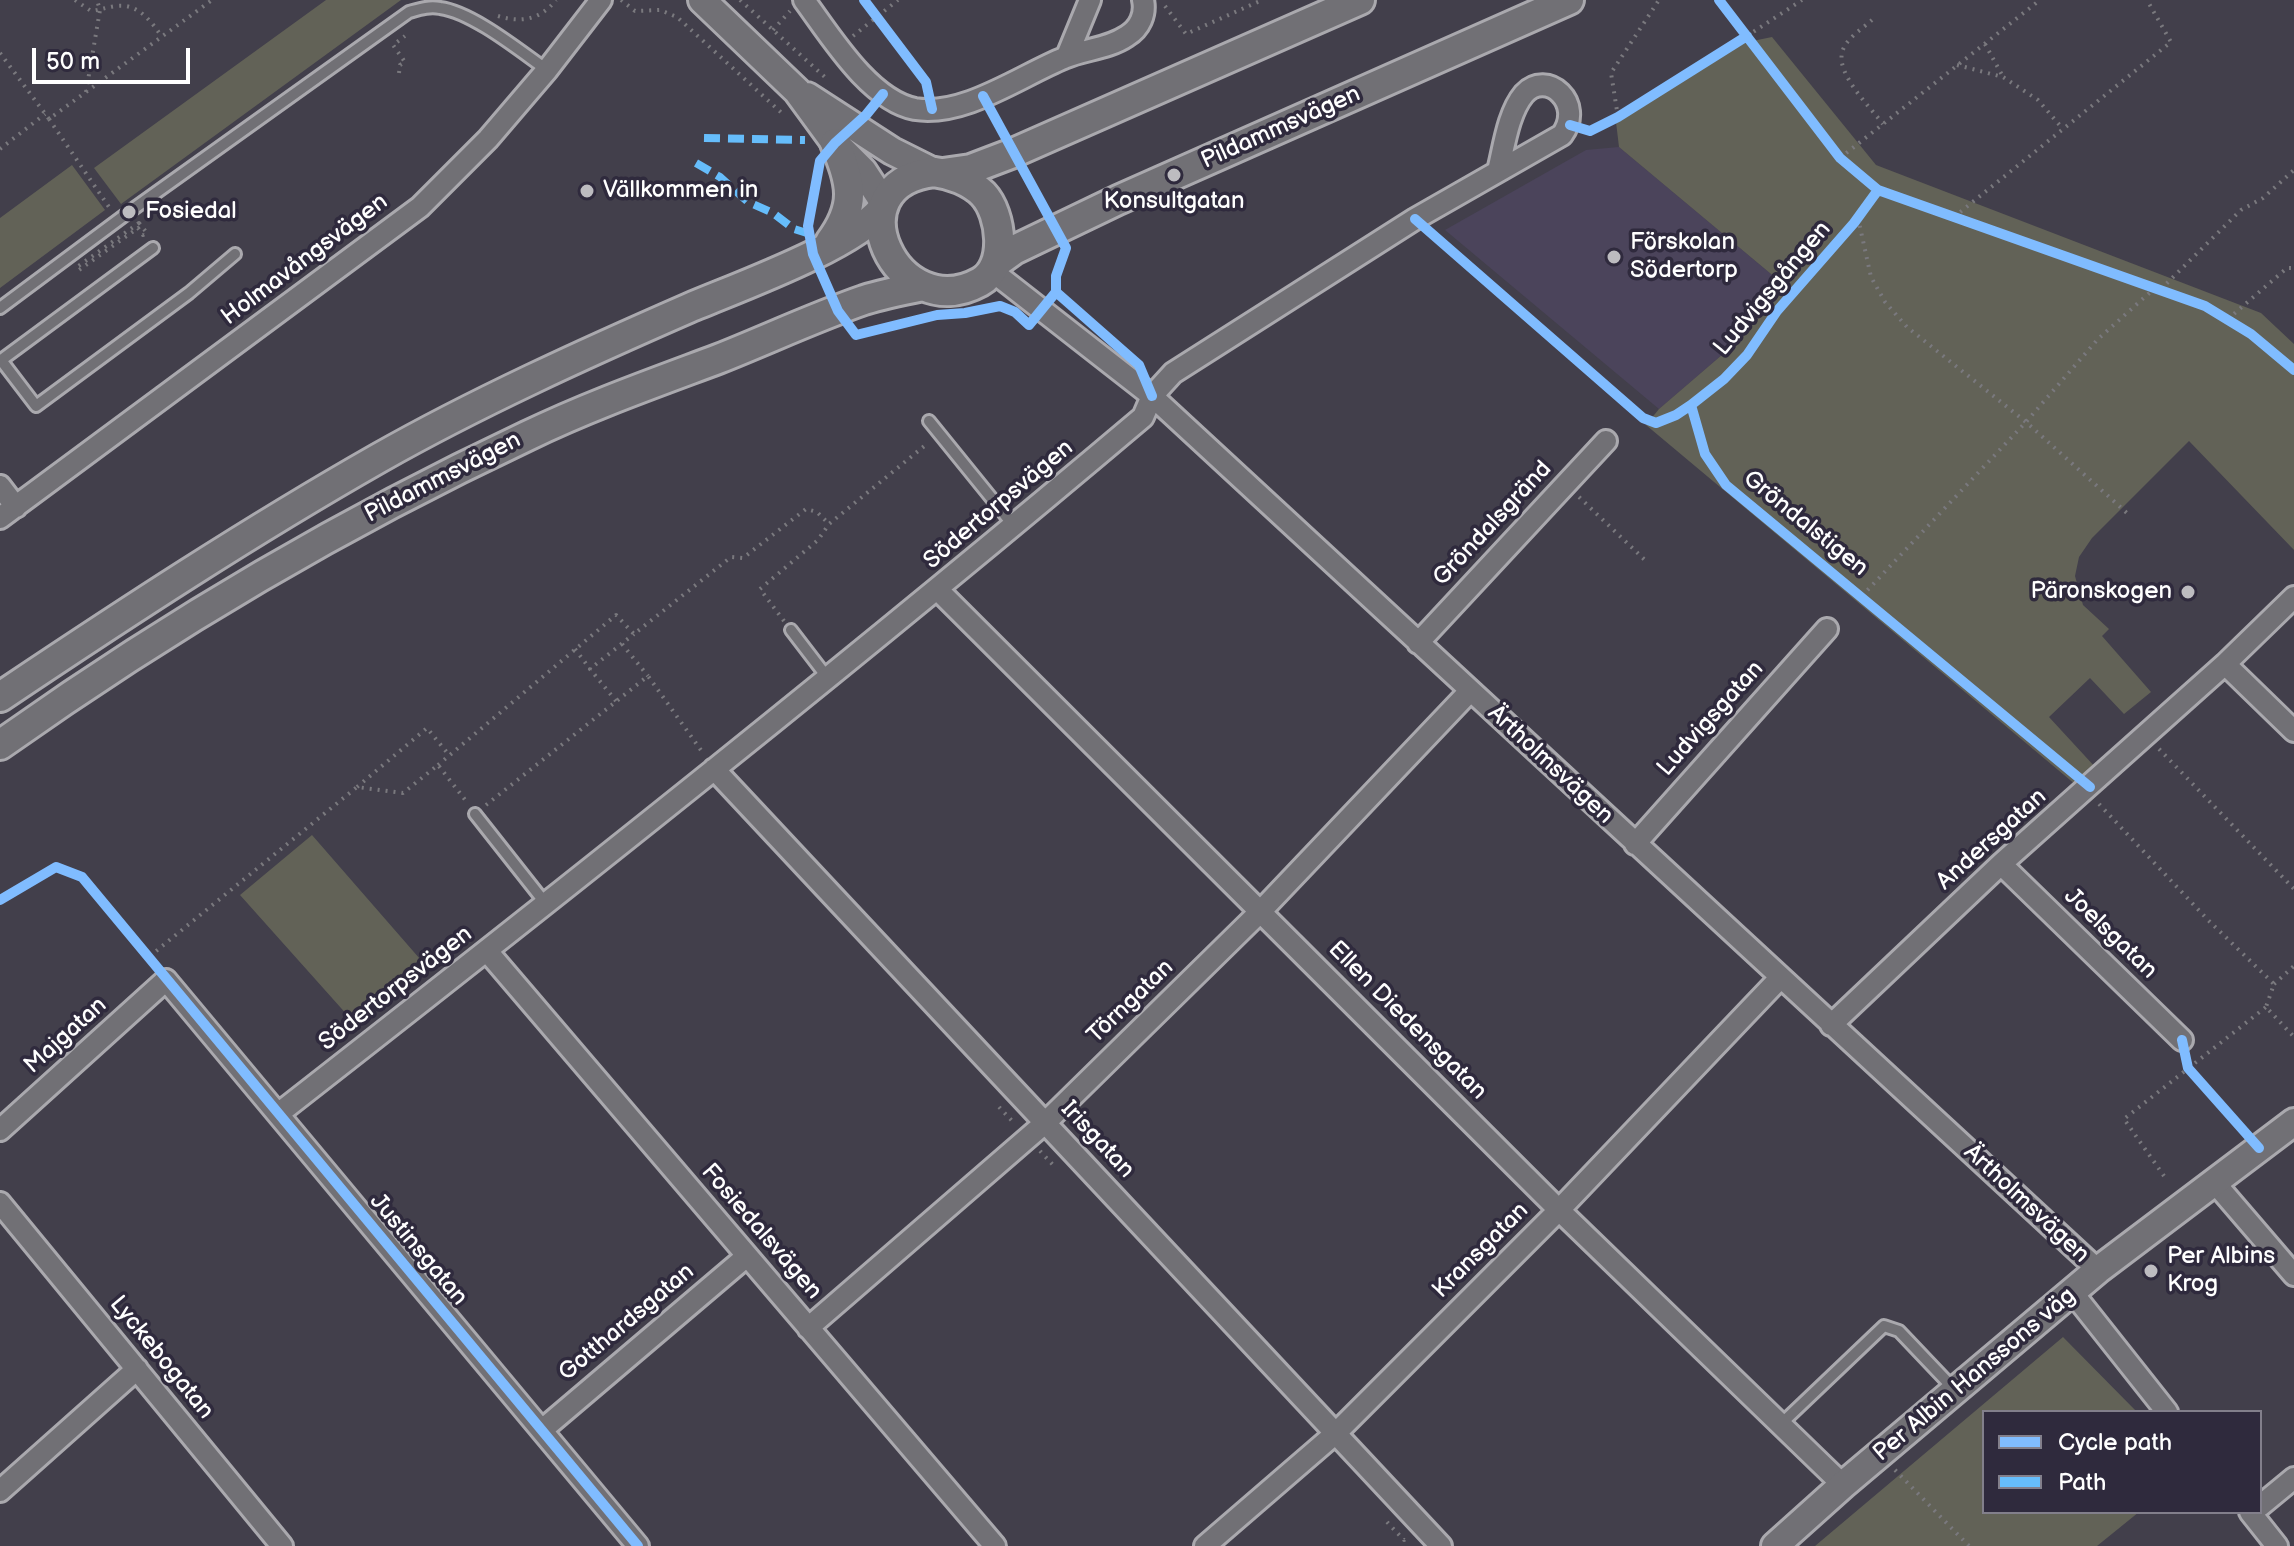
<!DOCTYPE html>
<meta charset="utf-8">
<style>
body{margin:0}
#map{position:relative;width:2294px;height:1546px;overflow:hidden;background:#423f4b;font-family:"Balsamiq Sans",sans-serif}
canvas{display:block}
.legend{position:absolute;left:1982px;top:1410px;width:280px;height:104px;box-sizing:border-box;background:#2f2a3d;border:2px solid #827f8b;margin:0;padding:10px 14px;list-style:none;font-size:24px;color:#fff}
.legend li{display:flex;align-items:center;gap:16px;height:40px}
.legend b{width:40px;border:2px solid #827f8b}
.scale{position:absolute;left:32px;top:48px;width:158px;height:36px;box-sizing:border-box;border:4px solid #fff;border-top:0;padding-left:10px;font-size:24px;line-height:28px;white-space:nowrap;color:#fff;-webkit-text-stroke:6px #2f2a3d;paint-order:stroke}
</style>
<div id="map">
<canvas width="2294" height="1546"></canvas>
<ul class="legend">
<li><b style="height:10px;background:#80bcff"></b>Cycle path</li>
<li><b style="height:10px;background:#66bdfb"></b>Path</li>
</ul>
<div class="scale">50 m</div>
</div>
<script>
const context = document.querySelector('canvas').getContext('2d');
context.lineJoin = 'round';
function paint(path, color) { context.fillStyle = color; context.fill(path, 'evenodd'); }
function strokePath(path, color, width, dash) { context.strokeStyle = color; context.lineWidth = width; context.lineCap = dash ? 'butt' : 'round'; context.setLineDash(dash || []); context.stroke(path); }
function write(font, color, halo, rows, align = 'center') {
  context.font = font + ' "Balsamiq Sans",sans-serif'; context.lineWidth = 7; context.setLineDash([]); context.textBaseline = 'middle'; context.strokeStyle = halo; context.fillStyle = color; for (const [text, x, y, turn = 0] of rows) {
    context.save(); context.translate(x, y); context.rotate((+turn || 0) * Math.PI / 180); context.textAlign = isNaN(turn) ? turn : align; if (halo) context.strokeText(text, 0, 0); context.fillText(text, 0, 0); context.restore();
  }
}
const built = new Path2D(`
 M1619,147L1783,284L1730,348L1659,409L1445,230L1586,150Z`);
const green = new Path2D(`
 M326,0H401L121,204L94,168Z
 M1772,37L1876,165L2261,313L2294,344V550L2189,441L2092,538L2079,557L2075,576L2083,605L2109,629L2102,636L2151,692L2124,714L2090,678L2049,717L2096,768L2076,785L1646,425L1659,409L1730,348L1783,284L1619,147L1616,122L1743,43Z
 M72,165L105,210L0,288V218Z
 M312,835L420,959L349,1017L240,895Z
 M2063,1337L2137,1412H1984V1512H2139L2097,1546H1815Z`);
const path = new Path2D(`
 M75,0L91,11C100,10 107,7 116,6C138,3 151,21 162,37
 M621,0L635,11L660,10L677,17L785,116
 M740,0L827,79
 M1165,6L1186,34L1262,0
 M498,16C521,23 540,20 556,0
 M1872,20C1862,29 1845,39 1842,53C1837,75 1870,107 1883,124
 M773,30L790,11
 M853,36L898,0
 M1747,36L1802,0
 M1985,44L2002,75
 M0,53L49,119L212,0
 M1957,65L2003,77L2038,100L2063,129
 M399,73L400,65L405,62L393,45L405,36
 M86,92L100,10L97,0
 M1618,117L1611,73L1659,0
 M49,119L111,210
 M0,149L45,114
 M1840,158L2040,0
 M1954,217L2171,42L2147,0
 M1858,218L1871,277L1885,302L1907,327L2026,422L2128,514
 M139,223L147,233L143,235L138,228L79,270L77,267Z
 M2161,289L2241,210L2263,198L2294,170
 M2228,319L2287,268H2294
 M1579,497L1647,562
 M1862,596L2026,422L2098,339L2156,287
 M784,621L760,589L818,540L829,524L928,443
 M622,644L648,676
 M575,649L590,669
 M616,701L590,669L634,634
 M2159,749L2294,889
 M438,765L616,615L634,634L731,557L743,558L806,509L817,512L829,524
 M357,787L427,728L449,755
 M2099,804L2208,920L2274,984L2266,1007L2294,1037
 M486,805L648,676L703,753
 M150,956L357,787L403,793L438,765L466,801
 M2274,984L2294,966
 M999,1107L1015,1124
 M1040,1151L1053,1165
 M2164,1176L2124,1119L2266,1007
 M1895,1470L1969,1546
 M1387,1522L1404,1540L1406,1539`);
const service = new Path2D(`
 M0,308L129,212L409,12C420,9 429,6 440,8C472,12 520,51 547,70
 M1,360L36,406L189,293L235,254
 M0,361L153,248
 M929,421L1014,526
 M791,630L827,677
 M475,814L546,904
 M1781,1424L1884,1326L1899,1331L1955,1390`);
const minor = new Path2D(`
 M804,0C830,35 869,100 915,109C964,117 1020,76 1064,58C1084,49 1108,49 1127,36C1140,28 1146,14 1143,0
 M1067,56L1090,0
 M992,271L1152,396L2098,1270
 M0,486L16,507
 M0,518L420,207L488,139L547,70L601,0
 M938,590L1559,1210L1843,1485
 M1418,643L1606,441
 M2225,664L2294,731
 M714,769L1441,1546
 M1635,844L1827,629
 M2001,864L2182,1040
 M487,951L995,1546
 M1831,1025L2001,864L2225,664L2294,597
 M278,1114C570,886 860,656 1143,417L1152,396L1173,373L1415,219L1562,135C1585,103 1547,69 1524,94C1508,113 1504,147 1498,171
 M0,1130L166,980L638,1546
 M2215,1183L2294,1275
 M0,1203L282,1546
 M2072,1292L2167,1412
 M808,1328L1045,1123L1260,912L1470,691
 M542,1430L747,1256
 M0,1491L137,1369
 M2260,1506L2294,1478
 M2250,1512L2277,1546
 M1205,1546L1336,1433L1559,1210L1780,978`);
const tertiary = new Path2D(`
 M702,0L797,91L835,143L863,171L884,203
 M807,96L892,151L934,172
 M1775,1546L1843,1485L2098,1270L2294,1122`);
const secondary = new Path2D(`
 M934,172C951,174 971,182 983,194C1002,214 1008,267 980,282C897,328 830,184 934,172Z
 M943,173L971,169L1013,153L1360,0
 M830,242C858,204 851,184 835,143
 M996,263L1014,250L1118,200L1569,0
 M0,697C124,614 249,532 379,458C476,403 586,353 689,308C736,288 853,246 882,209
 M0,745C166,627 342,523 527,436C589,406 654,383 718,359C766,340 815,317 864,300C883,294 903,290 923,286`);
const quiet = new Path2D(`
 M704,138L805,140
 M696,163L720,177L748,202L773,213L794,229L810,234`);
const cycleway = new Path2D(`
 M864,0L926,82L932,109
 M1719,0L1840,158L1878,190L2205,306L2251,334L2294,370
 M883,94L866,115L835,143L820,161L808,226L813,254L838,311L856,335L937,315L965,313L1000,306L1015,312L1029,325L1056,292
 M983,96L1066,248L1056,276V292L1139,365L1152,396
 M1570,125L1590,131L1618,117L1747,36
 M1415,219L1643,418L1656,423L1676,415L1691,405L1705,454L1726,485L2090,787
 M1691,405L1724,379L1747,355L1777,311L1854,223L1878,190
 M0,900L56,867L82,877L638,1546
 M2182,1040L2188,1068L2259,1148`);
const markers = [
 [1174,175,8,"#bdbcc0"],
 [587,191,8,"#bdbcc0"],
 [129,212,8,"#bdbcc0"],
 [1614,257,8,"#bdbcc0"],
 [2188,592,8,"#bdbcc0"],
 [2151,1271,8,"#bdbcc0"]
];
const streetNames = [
 ["Pildammsvägen",1281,128,-24],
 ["Holmavångsvägen",305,260,-37],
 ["Ludvigsgången",1773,289,-50],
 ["Pildammsvägen",443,478,-27],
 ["Södertorpsvägen",999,505,-40],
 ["Gröndalsgränd",1493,524,-47],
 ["Gröndalstigen",1805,524,39],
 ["Ludvigsgatan",1711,719,-48],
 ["Ärtholmsvägen",1550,765,43],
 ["Andersgatan",1992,840,-42],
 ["Joelsgatan",2110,934,44],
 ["Södertorpsvägen",396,989,-38],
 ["Törngatan",1131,1002,-44],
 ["Ellen Diedensgatan",1407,1021,45],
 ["Majgatan",66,1036,-42],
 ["Irisgatan",1097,1140,47],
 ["Ärtholmsvägen",2026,1204,43],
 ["Fosiedalsvägen",761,1232,49],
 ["Justinsgatan",418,1250,50],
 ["Kransgatan",1481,1251,-45],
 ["Gotthardsgatan",627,1323,-40],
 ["Lyckebogatan",161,1358,51],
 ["Per Albin Hanssons väg",1975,1375,-40]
];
const poiNames = [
 ["Vällkommen in",603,191],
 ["Konsultgatan",1174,202,"center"],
 ["Fosiedal",145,212],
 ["Förskolan",1630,243],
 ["Södertorp",1630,271],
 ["Päronskogen",2172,592,"right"],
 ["Per Albins",2167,1257],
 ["Krog",2167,1285]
];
paint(built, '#4b445b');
paint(green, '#626257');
strokePath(service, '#aaa9ae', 16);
strokePath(minor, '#aaa9ae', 26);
strokePath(tertiary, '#aaa9ae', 32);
strokePath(secondary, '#aaa9ae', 34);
strokePath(path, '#7a797e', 4, [2, 6]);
strokePath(service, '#717075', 10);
strokePath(minor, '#717075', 20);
strokePath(tertiary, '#717075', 26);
strokePath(secondary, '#717075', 28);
strokePath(quiet, '#66bdfb', 8, [16, 8]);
strokePath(cycleway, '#80bcff', 10);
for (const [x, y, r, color] of markers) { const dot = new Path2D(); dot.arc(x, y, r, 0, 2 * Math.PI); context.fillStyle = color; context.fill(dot); strokePath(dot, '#2f2a3d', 3); }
write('24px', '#fff', '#2f2a3d', streetNames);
write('24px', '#fff', '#2f2a3d', poiNames, 'left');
</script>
